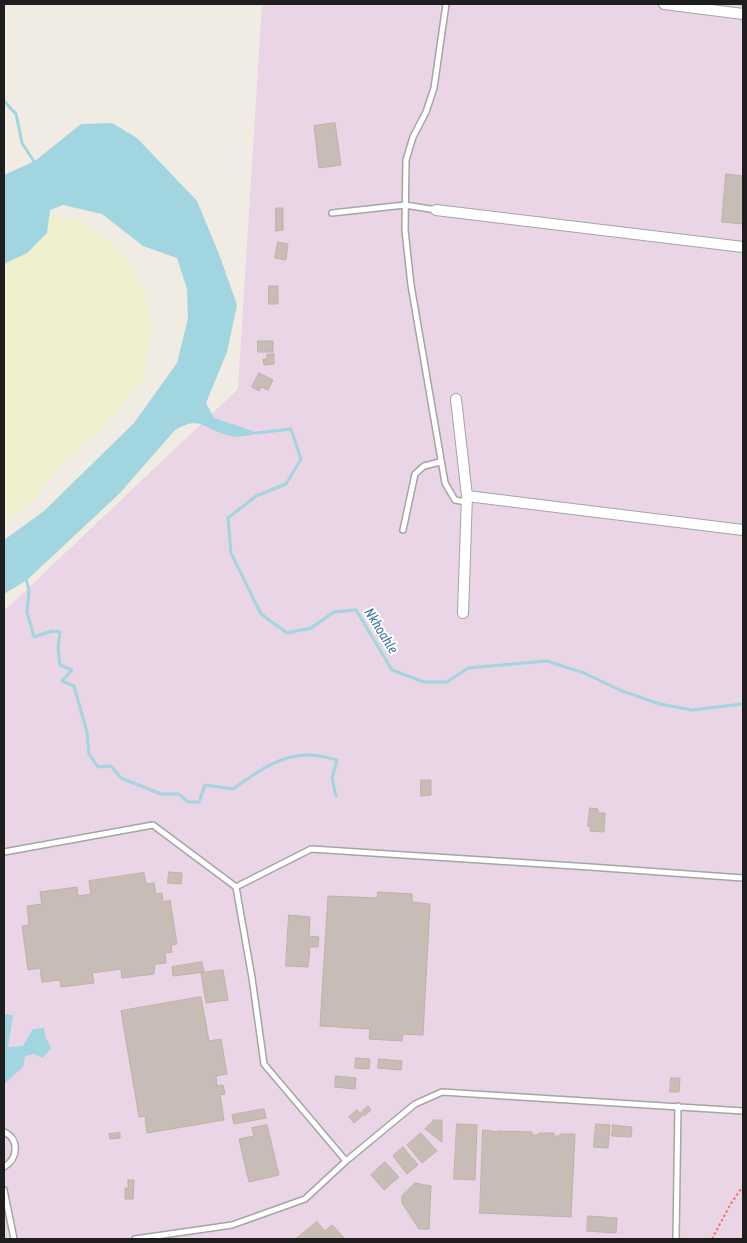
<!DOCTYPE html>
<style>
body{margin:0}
#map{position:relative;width:747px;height:1243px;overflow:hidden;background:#f0ebe3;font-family:"Asap Condensed",sans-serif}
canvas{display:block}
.frame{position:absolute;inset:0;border:5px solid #1e1e1e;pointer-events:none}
</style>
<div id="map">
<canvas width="747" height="1243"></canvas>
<div class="frame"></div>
</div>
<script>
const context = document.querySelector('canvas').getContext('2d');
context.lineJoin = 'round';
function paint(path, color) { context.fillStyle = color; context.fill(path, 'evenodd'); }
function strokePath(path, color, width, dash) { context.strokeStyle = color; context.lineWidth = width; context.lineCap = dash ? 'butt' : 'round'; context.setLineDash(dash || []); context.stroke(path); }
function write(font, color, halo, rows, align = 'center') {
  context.font = font + ' "Asap Condensed",sans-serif'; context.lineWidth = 4; context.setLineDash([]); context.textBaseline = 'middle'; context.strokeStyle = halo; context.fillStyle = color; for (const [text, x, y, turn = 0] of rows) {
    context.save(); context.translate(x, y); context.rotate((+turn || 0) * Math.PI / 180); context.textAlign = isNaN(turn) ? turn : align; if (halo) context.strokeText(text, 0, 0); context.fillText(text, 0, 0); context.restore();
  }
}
const industrial = new Path2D(`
 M262,4H743V1239H4V611L238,389Z`);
const farmland = new Path2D(`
 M49,217L79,221L114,246L129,263L145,293L152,327L144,378L101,429L61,464L33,500L4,524V264L27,253L47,233Z`);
const water = new Path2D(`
 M112,123L137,138L197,201L219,254L237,305L227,352L206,403L214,418L259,433C249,436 238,438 227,435C203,429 201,415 175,430L120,493L27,580L4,594V540L44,511L134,423L177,363L188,318L187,289L177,258L143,246L102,214L63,205L50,210L47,233L27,253L4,264V175L35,161L81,124Z
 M4,1014L13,1015L8,1047L23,1046L33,1029L44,1028L45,1036L51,1048L43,1058L34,1054L25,1056L23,1067L4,1084Z`);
const stream = new Path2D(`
 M4,101L16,114L22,143L35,163
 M256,433L291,429L301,459L286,484L256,496L228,518L231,553L261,614L287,633L311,628L334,612L356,610L392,670L424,682H447L468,668L547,661L584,673L622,691L660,704L692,710L743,704
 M26,577L29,591L27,612L34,637L52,631L60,632L58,648L60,665L72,670L62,681L74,686L87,732L89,754L98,767L111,766L121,778L161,794H179L188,802H199L205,785L233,789C256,773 280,754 310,755C319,755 328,758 337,760L332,778L336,796`);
const building = new Path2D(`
 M335,123L341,165L319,168L314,126Z
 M726,174L743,176V224L722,222Z
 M276,208H283V230L276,231Z
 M278,242L288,244L286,260L275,258Z
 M269,286H278V304H269Z
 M258,341H273V352H258Z
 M274,354V364L264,365L263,359H267V355Z
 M259,373L273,380L268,390L261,387L259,391L252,387Z
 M421,780H431V795L421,796Z
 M590,808L598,809V813H605L604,832L590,831L591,826H588Z
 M169,872L182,873L181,884L168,883Z
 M144,873L146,884L154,883L156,894L162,893L163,902L170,900L177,944L171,945L172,952L165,953L166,963L155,964L154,974L122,978L121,969L92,973L94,983L61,987L60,980L42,982L40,968L28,970L22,926L29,925L27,906L42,904L40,892L77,887L78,896L91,894L89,881Z
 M378,892L412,894V902L430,904L423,1035L403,1034L402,1041L369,1039L370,1029L320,1026L328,896L377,898Z
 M289,915L310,917L309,936L319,937L318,947H310L308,967L286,966Z
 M202,962L204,972L173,976L172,967Z
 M223,970L228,1000L206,1003L201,973Z
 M201,997L209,1041L221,1039L227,1074L216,1076L217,1086L223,1085L225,1094L220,1095L224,1120L147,1133L145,1116L139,1117L121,1011Z
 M356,1058L370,1059L369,1069L355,1068Z
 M379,1059L402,1061L401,1070L378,1068Z
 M336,1076L356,1078L355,1089L335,1087Z
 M671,1078H680L679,1092H670Z
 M368,1106L371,1110L364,1116L361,1113Z
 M264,1109L266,1118L234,1124L232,1115Z
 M357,1110L362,1116L354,1123L349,1117Z
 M434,1120H442V1142L425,1129Z
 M457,1124L477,1125L475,1180L454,1179Z
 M596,1124L610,1125L608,1148L594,1147Z
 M267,1125L279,1175L249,1182L239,1139L254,1136L252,1128Z
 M613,1125L632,1127L631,1137L612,1136Z
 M483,1130L498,1132V1131L532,1132V1135H538L539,1133H554V1136H560V1134H575L571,1217L480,1213Z
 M120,1133V1138L110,1139L109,1134Z
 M421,1133L437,1151L422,1163L407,1145Z
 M403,1147L418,1165L407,1174L393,1156Z
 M385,1162L399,1177L384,1190L371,1175Z
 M128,1180H134L133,1199H125V1188H128Z
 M415,1183L431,1186L429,1229H419L402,1203V1196Z
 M588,1216L617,1218L616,1233L587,1231Z
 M317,1222L325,1231L332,1225L345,1239H296Z`);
const path = new Path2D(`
 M712,1239L730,1205L743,1186`);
const service = new Path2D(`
 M446,4L434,88L426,112L413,137L406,160L405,230L411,285L445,483L455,500L466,502
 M332,213L405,205L436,210
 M403,530L415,474L424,466L440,462
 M4,852L153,825L236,887L311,849L590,867L743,878
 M236,887L252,978L264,1064L346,1161
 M4,1132C20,1139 18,1159 4,1167
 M4,1190L14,1239
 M135,1239L232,1225L305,1199L346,1161L415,1104L442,1092L743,1111
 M676,1239L678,1106`);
const minor = new Path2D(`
 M664,4L743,14
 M436,210L743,247
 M456,399L467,496L463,613
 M467,496L743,530`);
const waterNames = [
 ["Nkhoahle",381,631,58]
];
paint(industrial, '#e9d5e6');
paint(farmland, '#eff0cd');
paint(water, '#a1d5e0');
strokePath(stream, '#a1d5e0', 3);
paint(building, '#c8bdb6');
strokePath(building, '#c2b0a5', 1);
strokePath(service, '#a5a5a5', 8);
strokePath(minor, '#a5a5a5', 12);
strokePath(path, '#ff6d65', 2, [2.5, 2.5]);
strokePath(service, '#fff', 5);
strokePath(minor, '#fff', 10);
write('italic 14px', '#3f77a4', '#fff', waterNames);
</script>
